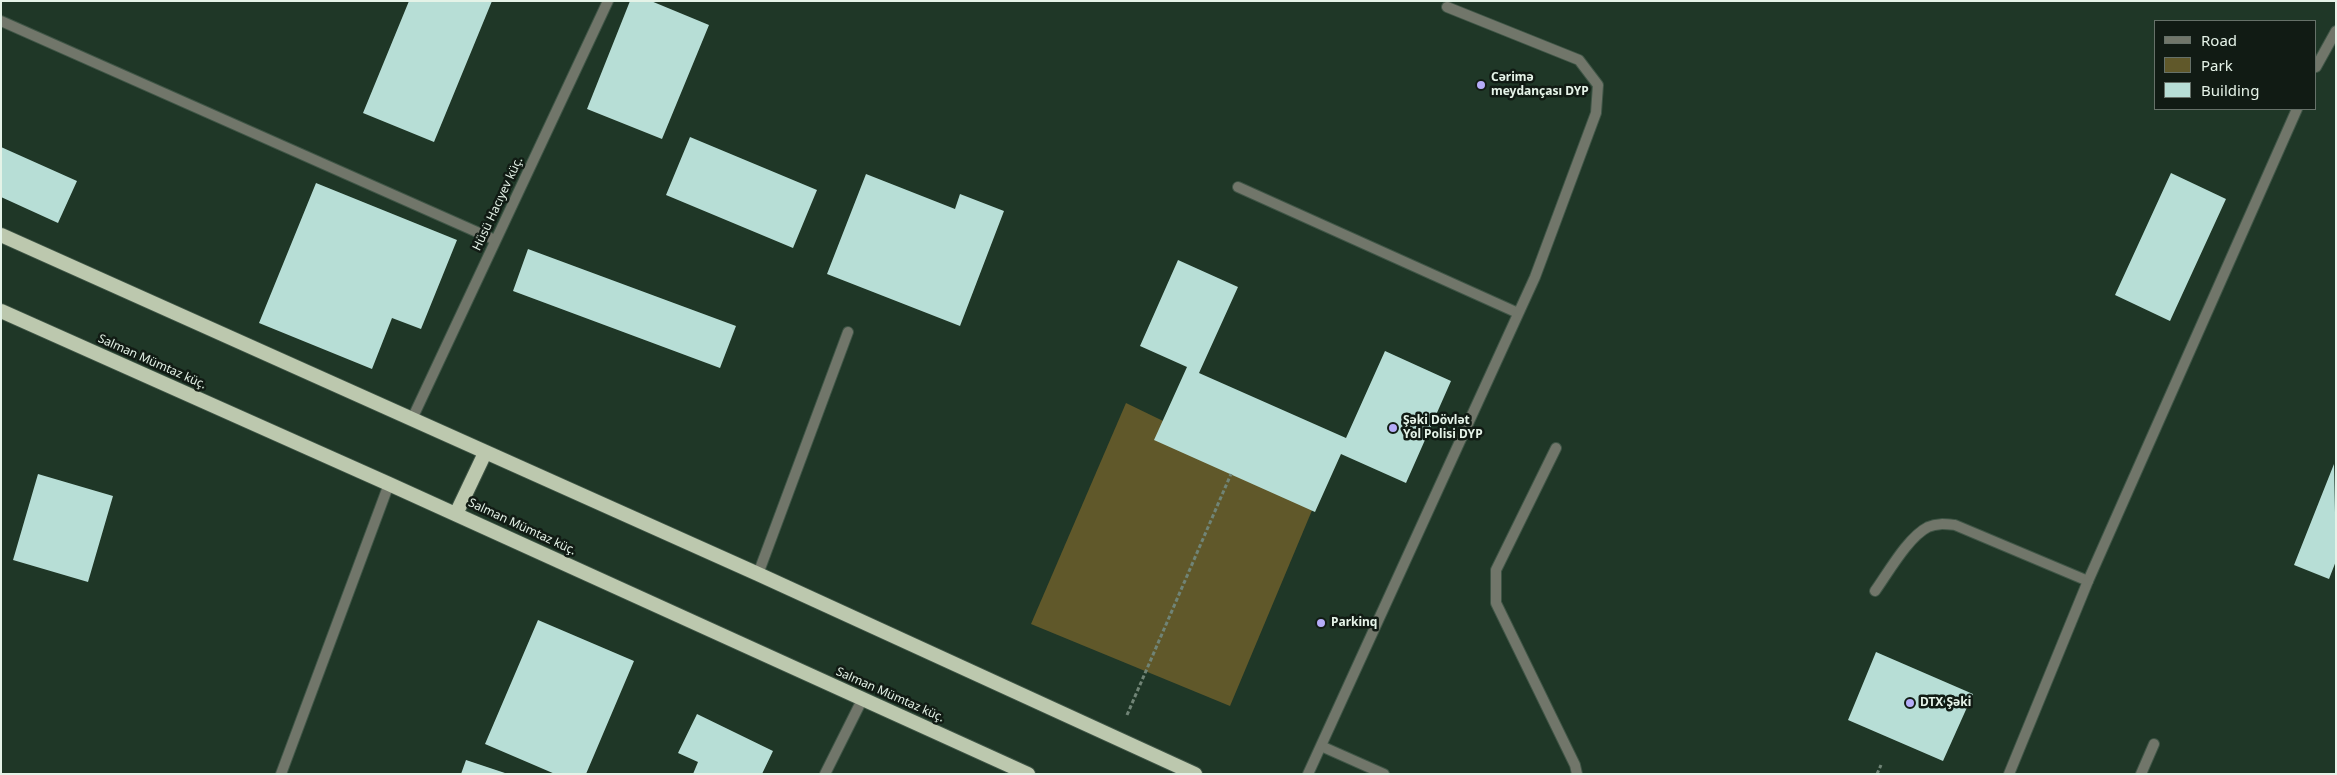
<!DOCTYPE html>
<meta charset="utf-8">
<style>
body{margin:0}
#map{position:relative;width:2337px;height:775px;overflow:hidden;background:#1f3727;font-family:"Noto Sans",sans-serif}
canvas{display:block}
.frame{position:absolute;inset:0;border:2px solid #e5f3e8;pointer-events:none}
.legend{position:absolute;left:2154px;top:20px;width:162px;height:90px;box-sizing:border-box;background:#111b14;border:1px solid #667169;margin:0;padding:6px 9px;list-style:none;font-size:15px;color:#e5f3e8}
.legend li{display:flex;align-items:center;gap:10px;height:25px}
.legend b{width:25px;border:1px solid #667169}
</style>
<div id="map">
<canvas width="2337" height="775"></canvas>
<div class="frame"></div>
<ul class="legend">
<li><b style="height:6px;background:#71766a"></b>Road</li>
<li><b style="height:14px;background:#60582a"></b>Park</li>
<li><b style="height:14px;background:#b7ded6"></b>Building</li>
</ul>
</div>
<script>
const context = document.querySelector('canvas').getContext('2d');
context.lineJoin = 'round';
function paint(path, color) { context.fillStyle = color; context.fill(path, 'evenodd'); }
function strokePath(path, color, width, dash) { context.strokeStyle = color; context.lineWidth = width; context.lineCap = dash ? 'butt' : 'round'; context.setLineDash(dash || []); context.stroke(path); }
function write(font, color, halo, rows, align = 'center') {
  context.font = font + ' "Noto Sans",sans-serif'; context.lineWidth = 5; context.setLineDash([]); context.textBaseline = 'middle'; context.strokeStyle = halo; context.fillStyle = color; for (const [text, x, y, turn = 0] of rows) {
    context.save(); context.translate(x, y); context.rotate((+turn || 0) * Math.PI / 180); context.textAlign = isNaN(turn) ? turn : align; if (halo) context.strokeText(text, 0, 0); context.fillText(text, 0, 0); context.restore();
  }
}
const green = new Path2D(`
 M1126,403L1318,496L1230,706L1031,624Z`);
const building = new Path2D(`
 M409,1H492L434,142L363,113Z
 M630,1H651L709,25L662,139L587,109Z
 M690,137L817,190L793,248L666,195Z
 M1,147L77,181L58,223L1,197Z
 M2171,173L2226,199L2170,321L2115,295Z
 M866,174L955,209L960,194L1004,211L960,326L827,274Z
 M316,183L457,240L421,329L392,318L372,369L259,323Z
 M528,249L736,326L720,368L513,291Z
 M1178,260L1238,287L1199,373L1346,438L1385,351L1451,381L1406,483L1341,454L1315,512L1154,440L1187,367L1140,346Z
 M2334,464L2336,561L2329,579L2294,565Z
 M38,474L113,496L88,582L13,560Z
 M538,620L634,661L586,774H555L485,744Z
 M1876,652L1973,694L1943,761L1848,720Z
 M697,714L773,751L762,774H693L698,762L678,753Z
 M466,760L505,773V774H461Z`);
const path = new Path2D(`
 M1127,715L1231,474
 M1877,774L1881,765`);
const service = new Path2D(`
 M1238,187L1518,313
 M1556,448L1496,570V603L1575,765L1577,774
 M758,574L848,332
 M1875,591C1888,573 1908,537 1928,527C1937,523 1945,524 1955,525L2088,581
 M1321,746L1384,774
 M1308,774L1535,277L1596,113L1598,85L1579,60L1447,7
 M2141,774L2154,744`);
const minor = new Path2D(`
 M1,21L495,240
 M2316,67L2336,31
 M412,419L608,1
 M281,774L389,484
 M825,774L862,700
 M2009,774L2088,581L2297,109`);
const trunk = new Path2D(`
 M1,235L758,574L1195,774
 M1,311L389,484L1028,774
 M456,514L485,453`);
const markers = [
 [1481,85,5,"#b5acf8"],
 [1393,428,5,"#b5acf8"],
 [1321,623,5,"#b5acf8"],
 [1910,703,5,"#b5acf8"]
];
const poiNames = [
 ["Cərimə",1491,78],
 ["meydançası DYP",1491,92],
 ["Şəki Dövlət",1403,421],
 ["Yol Polisi DYP",1403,435],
 ["Parkinq",1331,623],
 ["DTX Şəki",1920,703]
];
const streetNames = [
 ["Hüsü Hacıyev küç.",498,204,-65],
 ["Salman Mümtaz küç.",152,362,24],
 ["Salman Mümtaz küç.",522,527,25],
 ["Salman Mümtaz küç.",890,695,24]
];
paint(green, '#60582a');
paint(building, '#b7ded6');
strokePath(service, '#3f5546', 12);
strokePath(minor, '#3f5546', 12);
strokePath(trunk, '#3f5546', 16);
strokePath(path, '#708476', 3, [4, 2.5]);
strokePath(service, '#71766a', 10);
strokePath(minor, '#71766a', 10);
strokePath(trunk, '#bcc8ae', 14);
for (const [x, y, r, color] of markers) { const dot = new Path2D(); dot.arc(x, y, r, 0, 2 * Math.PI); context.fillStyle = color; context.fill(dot); strokePath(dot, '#111b14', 2); }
write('bold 12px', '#e5f3e8', '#111b14', poiNames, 'left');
write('12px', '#e5f3e8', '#111b14', streetNames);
</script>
